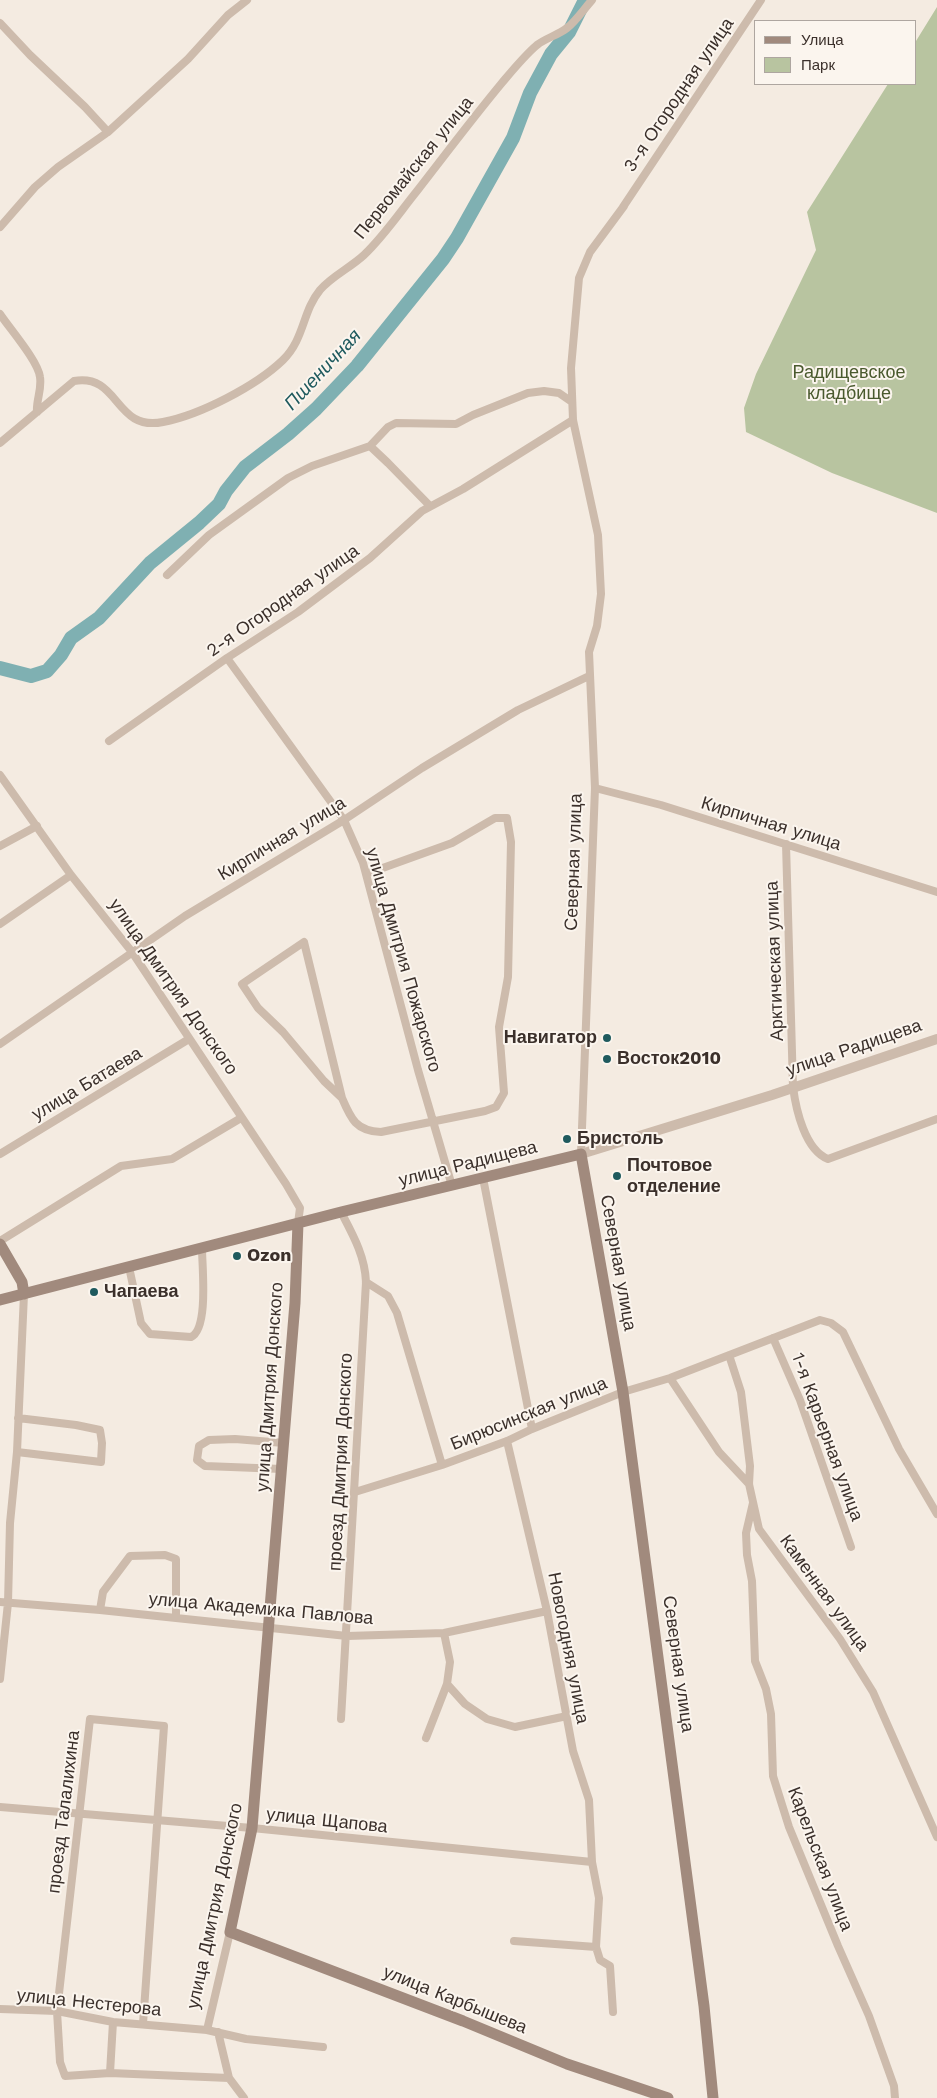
<!DOCTYPE html>
<meta charset="utf-8">
<style>
body{margin:0}
#map{position:relative;width:937px;height:2098px;overflow:hidden;background:#f4ebe1;font-family:"Work Sans",sans-serif}
canvas{display:block}
.legend{position:absolute;left:754px;top:20px;width:162px;height:65px;box-sizing:border-box;background:#fbf5ee;border:1px solid #aea6a0;margin:0;padding:6px 9px;list-style:none;font-size:15px;color:#3b302b}
.legend li{display:flex;align-items:center;gap:10px;height:25px}
.legend b{width:25px;border:1px solid #aea6a0}
</style>
<div id="map">
<canvas width="937" height="2098"></canvas>
<ul class="legend">
<li><b style="height:6px;background:#a18a7d"></b>Улица</li>
<li><b style="height:14px;background:#b8c4a0"></b>Парк</li>
</ul>
</div>
<script>
const context = document.querySelector('canvas').getContext('2d');
context.lineJoin = 'round';
function paint(path, color) { context.fillStyle = color; context.fill(path, 'evenodd'); }
function strokePath(path, color, width, dash) { context.strokeStyle = color; context.lineWidth = width; context.lineCap = dash ? 'butt' : 'round'; context.setLineDash(dash || []); context.stroke(path); }
function write(font, color, halo, rows, align = 'center') {
  context.font = font + ' "Work Sans",sans-serif'; context.lineWidth = 4; context.setLineDash([]); context.textBaseline = 'middle'; context.strokeStyle = halo; context.fillStyle = color; for (const [text, x, y, turn = 0] of rows) {
    context.save(); context.translate(x, y); context.rotate((+turn || 0) * Math.PI / 180); context.textAlign = isNaN(turn) ? turn : align; if (halo) context.strokeText(text, 0, 0); context.fillText(text, 0, 0); context.restore();
  }
}
const green = new Path2D(`
 M937,7V513L832,473L746,432L744,408L756,374L816,250L807,212L888,84H916V41Z`);
const river = new Path2D(`
 M0,668L31,676L47,671L61,655L71,638L99,618L150,563L199,523L219,504L226,491L245,467L288,434L316,409L357,366L443,259L457,238L513,138L530,93L551,54L569,32L585,0`);
const minor = new Path2D(`
 M0,23L30,55L85,107L108,132
 M623,207L761,0
 M0,227L35,187L58,167L108,132L188,59L228,15L247,0
 M0,314C10,329 38,361 40,377C42,390 36,400 37,412
 M0,443L74,381C120,373 114,432 163,422C200,415 256,386 283,360C305,338 302,312 320,290C332,276 350,268 364,255C384,236 400,212 417,191C445,155 472,119 501,84C512,71 524,56 537,45C546,38 558,35 567,28C576,21 584,9 592,0
 M370,446L388,463L430,506
 M167,575L209,535L288,478L312,466L370,446L388,427L396,423L456,424L473,415L528,393L544,391L559,393L572,402
 M227,658L344,820L363,863L418,1070L452,1186
 M109,741L227,658L298,612L370,558L422,511L463,489L573,420
 M0,775L71,875L132,952L286,1184L300,1208L298,1223
 M595,788L661,805L937,892
 M786,844L793,1087C796,1110 805,1150 828,1159L937,1119
 M0,846L37,826
 M0,924L71,875
 M304,942L342,1098L324,1081L283,1032L258,1008L242,984Z
 M0,1044L185,916L344,820L422,768L518,710L589,676
 M342,1098C351,1119 356,1131 381,1132L485,1111L496,1107L504,1093L499,1027L508,977L511,842L507,818H495L452,843L366,874
 M0,1154L189,1039
 M581,1154L595,788L589,652L597,626L601,594L598,535L573,420L571,368L579,278L590,252L624,206
 M483,1178L532,1429
 M0,1241L121,1166L172,1159L241,1118
 M129,1267L141,1323L150,1334L191,1337C209,1329 202,1266 202,1248
 M366,1282L388,1296L397,1313L442,1465L507,1441L532,1429L623,1392L670,1378L820,1320L831,1323L843,1332L899,1449L937,1514
 M773,1338L800,1400L851,1547
 M729,1355L741,1392L750,1466L749,1484L759,1529L840,1639L873,1692L937,1837
 M670,1378L719,1452L749,1484
 M507,1441L547,1611L573,1751L589,1800L592,1862L599,1898L596,1947L600,1960L610,1966L613,2012
 M17,1452L101,1462L102,1443L100,1430L76,1425L18,1418
 M282,1469L205,1466L197,1460L199,1446L209,1440L235,1439L284,1443
 M355,1492L442,1465
 M753,1503L746,1533L747,1555L752,1581L755,1661L766,1689L771,1714L773,1776L789,1827L838,1946L869,2016L894,2086L895,2098
 M0,1602L100,1610L347,1636L444,1633L547,1611
 M100,1610L103,1592L130,1556L165,1555L176,1559V1617
 M0,1679L8,1603L10,1523L17,1452L24,1294
 M447,1684L465,1704L487,1719L515,1727L567,1716
 M341,1719L366,1282C365,1256 353,1235 341,1212
 M426,1738L447,1684L450,1662L444,1633
 M0,1807L252,1828L592,1862
 M514,1941L596,1947
 M0,2009L57,2011L113,2022L207,2030L246,2039L323,2047
 M143,2024L164,1726L90,1719L57,2011L60,2062L65,2076L110,2073L229,2078
 M207,2030L230,1932
 M218,2032L229,2078L244,2098
 M110,2073L113,2022`);
const tertiary = new Path2D(`
 M581,1154L772,1095L937,1039`);
const secondary = new Path2D(`
 M298,1223L295,1303L252,1828L230,1932L463,2021L567,2064L668,2098
 M0,1244L22,1282L24,1294
 M0,1300L341,1212L581,1154L623,1392L704,2006L713,2098`);
const markers = [
 [607,1038,5,"#1f5a5e"],
 [607,1059,5,"#1f5a5e"],
 [567,1139,5,"#1f5a5e"],
 [617,1176,5,"#1f5a5e"],
 [237,1256,5,"#1f5a5e"],
 [94,1292,5,"#1f5a5e"]
];
const streetNames = [
 ["3-я Огородная улица",679,95,-56],
 ["Первомайская улица",414,168,-51],
 ["2-я Огородная улица",283,601,-35],
 ["Кирпичная улица",771,824,17],
 ["Кирпичная улица",282,839,-31],
 ["Северная улица",574,862,-88],
 ["улица Дмитрия Пожарского",403,960,74],
 ["Арктическая улица",775,961,-92],
 ["улица Дмитрия Донского",173,987,55],
 ["улица Радищева",854,1048,-19],
 ["улица Батаева",87,1084,-31],
 ["улица Радищева",468,1164,-14],
 ["Северная улица",618,1263,80],
 ["улица Дмитрия Донского",270,1387,-86],
 ["Бирюсинская улица",529,1414,-22],
 ["1-я Карьерная улица",827,1437,70],
 ["проезд Дмитрия Донского",341,1462,-87],
 ["Каменная улица",824,1593,54],
 ["улица Академика Павлова",261,1609,5],
 ["Новогодняя улица",568,1648,79],
 ["Северная улица",678,1664,82],
 ["проезд Талалихина",64,1812,-83],
 ["улица Щапова",327,1821,6],
 ["Карельская улица",820,1859,69],
 ["улица Дмитрия Донского",215,1906,-78],
 ["улица Карбышева",455,2000,22],
 ["улица Нестерова",89,2003,6]
];
const parkNames = [
 ["Радищевское",849,373],
 ["кладбище",849,394]
];
const poiNames = [
 ["Навигатор",597,1038,"right"],
 ["Восток2010",617,1059],
 ["Бристоль",577,1139],
 ["Почтовое",627,1166],
 ["отделение",627,1187],
 ["Ozon",247,1256],
 ["Чапаева",104,1292]
];
const waterNames = [
 ["Пшеничная",323,370,-47]
];
paint(green, '#b8c4a0');
strokePath(river, '#7fb0b2', 14);
strokePath(minor, '#cdbbac', 8);
strokePath(tertiary, '#cdbbac', 10);
strokePath(secondary, '#a18a7d', 11);
for (const [x, y, r, color] of markers) { const dot = new Path2D(); dot.arc(x, y, r, 0, 2 * Math.PI); context.fillStyle = color; context.fill(dot); strokePath(dot, '#fbf5ee', 2); }
write('18px', '#3b302b', '#fbf5ee', streetNames);
write('18px', '#4a5a2e', '#fbf5ee', parkNames);
write('bold 18px', '#3b302b', '#fbf5ee', poiNames, 'left');
write('italic 19px', '#1f5a5e', '#fbf5ee', waterNames);
</script>
